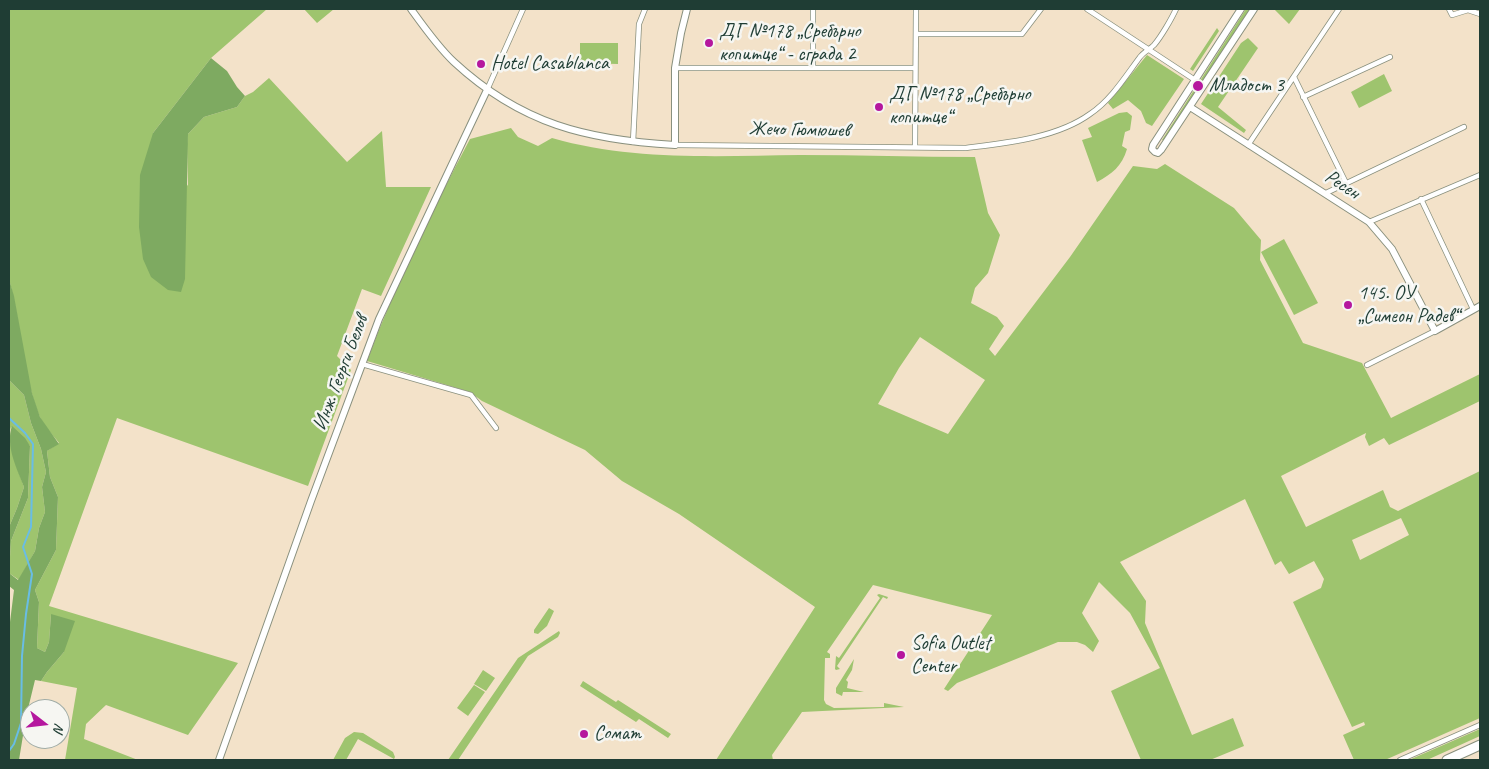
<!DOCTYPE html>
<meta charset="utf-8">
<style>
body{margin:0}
#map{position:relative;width:1489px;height:769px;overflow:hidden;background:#f3e2c9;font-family:Caveat,sans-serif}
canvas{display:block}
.frame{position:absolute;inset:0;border:10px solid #1f3d34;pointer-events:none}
.north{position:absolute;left:20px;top:699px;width:50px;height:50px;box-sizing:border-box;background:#f6f6f2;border:1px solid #a0aca6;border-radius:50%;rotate:106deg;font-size:14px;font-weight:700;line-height:20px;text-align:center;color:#1f3d34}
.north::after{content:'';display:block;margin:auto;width:18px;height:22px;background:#b5179e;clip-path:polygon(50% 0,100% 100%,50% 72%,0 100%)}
</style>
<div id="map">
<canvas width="1489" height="769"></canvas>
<div class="frame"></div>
<div class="north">N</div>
</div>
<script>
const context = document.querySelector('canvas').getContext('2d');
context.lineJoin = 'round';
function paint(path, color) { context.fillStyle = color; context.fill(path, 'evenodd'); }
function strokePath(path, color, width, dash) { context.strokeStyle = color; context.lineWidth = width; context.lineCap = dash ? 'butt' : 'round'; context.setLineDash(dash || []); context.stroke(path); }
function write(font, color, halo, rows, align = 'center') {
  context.font = font + ' Caveat,sans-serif'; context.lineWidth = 5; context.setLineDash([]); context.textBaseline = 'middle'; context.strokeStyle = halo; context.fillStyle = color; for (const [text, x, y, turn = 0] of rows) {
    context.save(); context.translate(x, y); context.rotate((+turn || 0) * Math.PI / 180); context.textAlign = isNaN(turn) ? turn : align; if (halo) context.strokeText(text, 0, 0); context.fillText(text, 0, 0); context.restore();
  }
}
const green = new Path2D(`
 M9,9H267L211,58L153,133L188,186L187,144L188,134L204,117L237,107L245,96L253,92L269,78L347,162L382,131L386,187H431L381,296L362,289L337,356L351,370L308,486L117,418L49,606L238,663L188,735L106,705L86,724L84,739L138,760H65L77,688L41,681L47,672L64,652L51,614L49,642L45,652L37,648L39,602L35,590L56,550L58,497L50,477L47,451L59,443C52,434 43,425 39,415C23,374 21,322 9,279Z
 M304,9H334L317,23Z
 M1246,9H1250L1164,141L1162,140Z
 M1274,9H1300L1289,24Z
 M1217,28L1219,31L1193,71L1190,69Z
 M1248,38L1258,48L1218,107L1246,130L1244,133L1201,104L1241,43Z
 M580,43H618V64L580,63Z
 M1147,55L1184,79L1152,126L1146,123L1141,111L1128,100L1113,109L1108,103Z
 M1384,74L1392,91L1359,108L1351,92Z
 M1127,112L1132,116L1130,130L1125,132L1122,146L1127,149C1122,166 1112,174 1097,182L1082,140L1092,137L1088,128L1119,113Z
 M511,128L518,137L538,146L552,138C632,161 718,156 800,155C858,155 917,157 975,157L988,213L1000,235L988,273L975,288L971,303L997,317L1004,326L989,349L995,356L1070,257L1133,166L1157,169L1165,164L1234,208L1261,240L1260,260L1303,343L1362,363L1391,418L1480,374V401L1389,445L1384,438L1369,446L1365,437L1366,433L1281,476L1306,527L1383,490L1390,507L1398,511L1480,471V718L1385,760H1354L1343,735L1365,725L1364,722L1352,727L1293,602L1321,588L1324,579L1314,561L1289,574L1281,561L1275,565L1245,499L1120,562L1146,601L1145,623L1192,735L1233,718L1244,746L1210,760H1141L1111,691L1160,668L1130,613L1099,582L1082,613L1099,641L1093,652L1085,645L1077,642H1058L957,683L948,691L944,689L992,615L873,585L827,652L830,654V658H825L824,700L826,704L834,708L884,707V703L904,707L802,712L772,755L773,760H716L815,607L679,514L622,481L585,450L482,401L470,392L367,361C395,285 432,211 470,139ZM920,337L985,380L948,434L878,404L899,368ZM1401,518L1409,535L1360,560L1352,540Z
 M1284,239L1318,303L1294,315L1261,252Z
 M9,380L24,395L31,423L41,449L46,472L42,487L45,512L39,528L35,551L19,580L9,573L11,541L28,498L30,446L11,427L9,434Z
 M9,437L16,465L24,487L17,508L9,527Z
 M879,594L888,597L887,599L883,597L837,666L840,669L836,670L835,669L836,656L839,658L880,598L877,595Z
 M549,608L554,611L547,626L538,634L534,633V630Z
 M559,631L560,633L558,637L528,656L458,760H448L518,658Z
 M854,659L852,670L846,680L848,682L847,688L864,692H843L842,696L836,693V688Z
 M483,670L495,678L486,691L474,684Z
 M583,681L616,702L618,700L671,734L668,738L639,719L636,722L580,686Z
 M474,685L485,692L468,716L457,708Z
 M1480,729V736L1427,760H1409Z
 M354,732L363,733L393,752L395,757L394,759L358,739L346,760H333L345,738Z`);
const forest = new Path2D(`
 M211,58L227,71L237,87L245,96L237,107L204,117L188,134L185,279L181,292L168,290L151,277L143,259L139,227L140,175L153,133Z
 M9,279L14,296L32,393L40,417L59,444L47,451L50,477L58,497L56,550L35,590L39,602L37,648L45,652L49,642L51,614L75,621L64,652L47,672L41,681L35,680L26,717L19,760H9V630L14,590L9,586V527L17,508L24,487C17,469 5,445 12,426L25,438L30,446L28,498L11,541L9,573L18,580L35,551L39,528L45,512L42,487L46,472L41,449L31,423L24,395L9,380Z`);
const stream = new Path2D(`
 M9,418L25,433L33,444L31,527L23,547L32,574L26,614L22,656L21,723L14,744L9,751`);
const street = new Path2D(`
 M1087,9L1195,80
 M1449,9L1452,15L1468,10L1480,14
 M916,34H1022L1041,9
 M675,68H915
 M813,68V9
 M1294,77L1346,183
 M487,90L523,9
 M1303,97L1390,57
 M633,142L639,24L645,9
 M675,145L966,148C1006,143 1057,138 1090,114C1111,100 1125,77 1140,57C1144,52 1150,49 1154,45C1161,37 1172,18 1176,9
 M1248,145L1339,9
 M915,147L916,9
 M1326,193L1464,127
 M1421,199L1473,309
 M1369,222L1480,175
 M362,364L471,395L496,428
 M1367,365L1435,331
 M1400,760L1480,725`);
const secondary = new Path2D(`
 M411,9C424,27 438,47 454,62C521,124 587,140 675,145V68L681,33L687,9
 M1241,9L1153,145L1152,149L1155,152L1158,153L1161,150L1254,9
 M1190,107L1369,222L1392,249L1435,331L1480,306
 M219,760L311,501L379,319L487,90`);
const highway = new Path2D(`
 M1447,760L1480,745`);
const markers = [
 [709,43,5,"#b5179e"],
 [481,64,5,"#b5179e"],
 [1198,86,6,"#b5179e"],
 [879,107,5,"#b5179e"],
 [1348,305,5,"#b5179e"],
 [901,655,5,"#b5179e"],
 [584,734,5,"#b5179e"]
];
const poiNames = [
 ["ДГ №178 „Сребърно",719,32],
 ["копитце“ - сграда 2",719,55],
 ["Hotel Casablanca",491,64],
 ["Младост 3",1209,86],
 ["ДГ №178 „Сребърно",889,95],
 ["копитце“",889,118],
 ["145. ОУ",1358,294],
 ["„Симеон Радев“",1358,317],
 ["Sofia Outlet",911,644],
 ["Center",911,667],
 ["Сомат",594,734]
];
const streetNames = [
 ["Жечо Гюмюшев",799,130,1],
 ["Ресен",1342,185,33],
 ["Инж. Георги Белов",341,373,-69]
];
paint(green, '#9ec46e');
paint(forest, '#7eaa61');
strokePath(stream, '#69bde5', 2);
strokePath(street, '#89907e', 6);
strokePath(secondary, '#89907e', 8);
strokePath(highway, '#89907e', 11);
strokePath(street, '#fff', 4.5);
strokePath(secondary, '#fff', 6);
strokePath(highway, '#fff', 9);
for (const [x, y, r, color] of markers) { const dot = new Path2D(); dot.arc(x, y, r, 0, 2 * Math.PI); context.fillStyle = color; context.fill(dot); strokePath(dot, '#f6f6f2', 2); }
write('20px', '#1f3d34', '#f6f6f2', poiNames, 'left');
write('20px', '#1f3d34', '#f6f6f2', streetNames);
</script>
